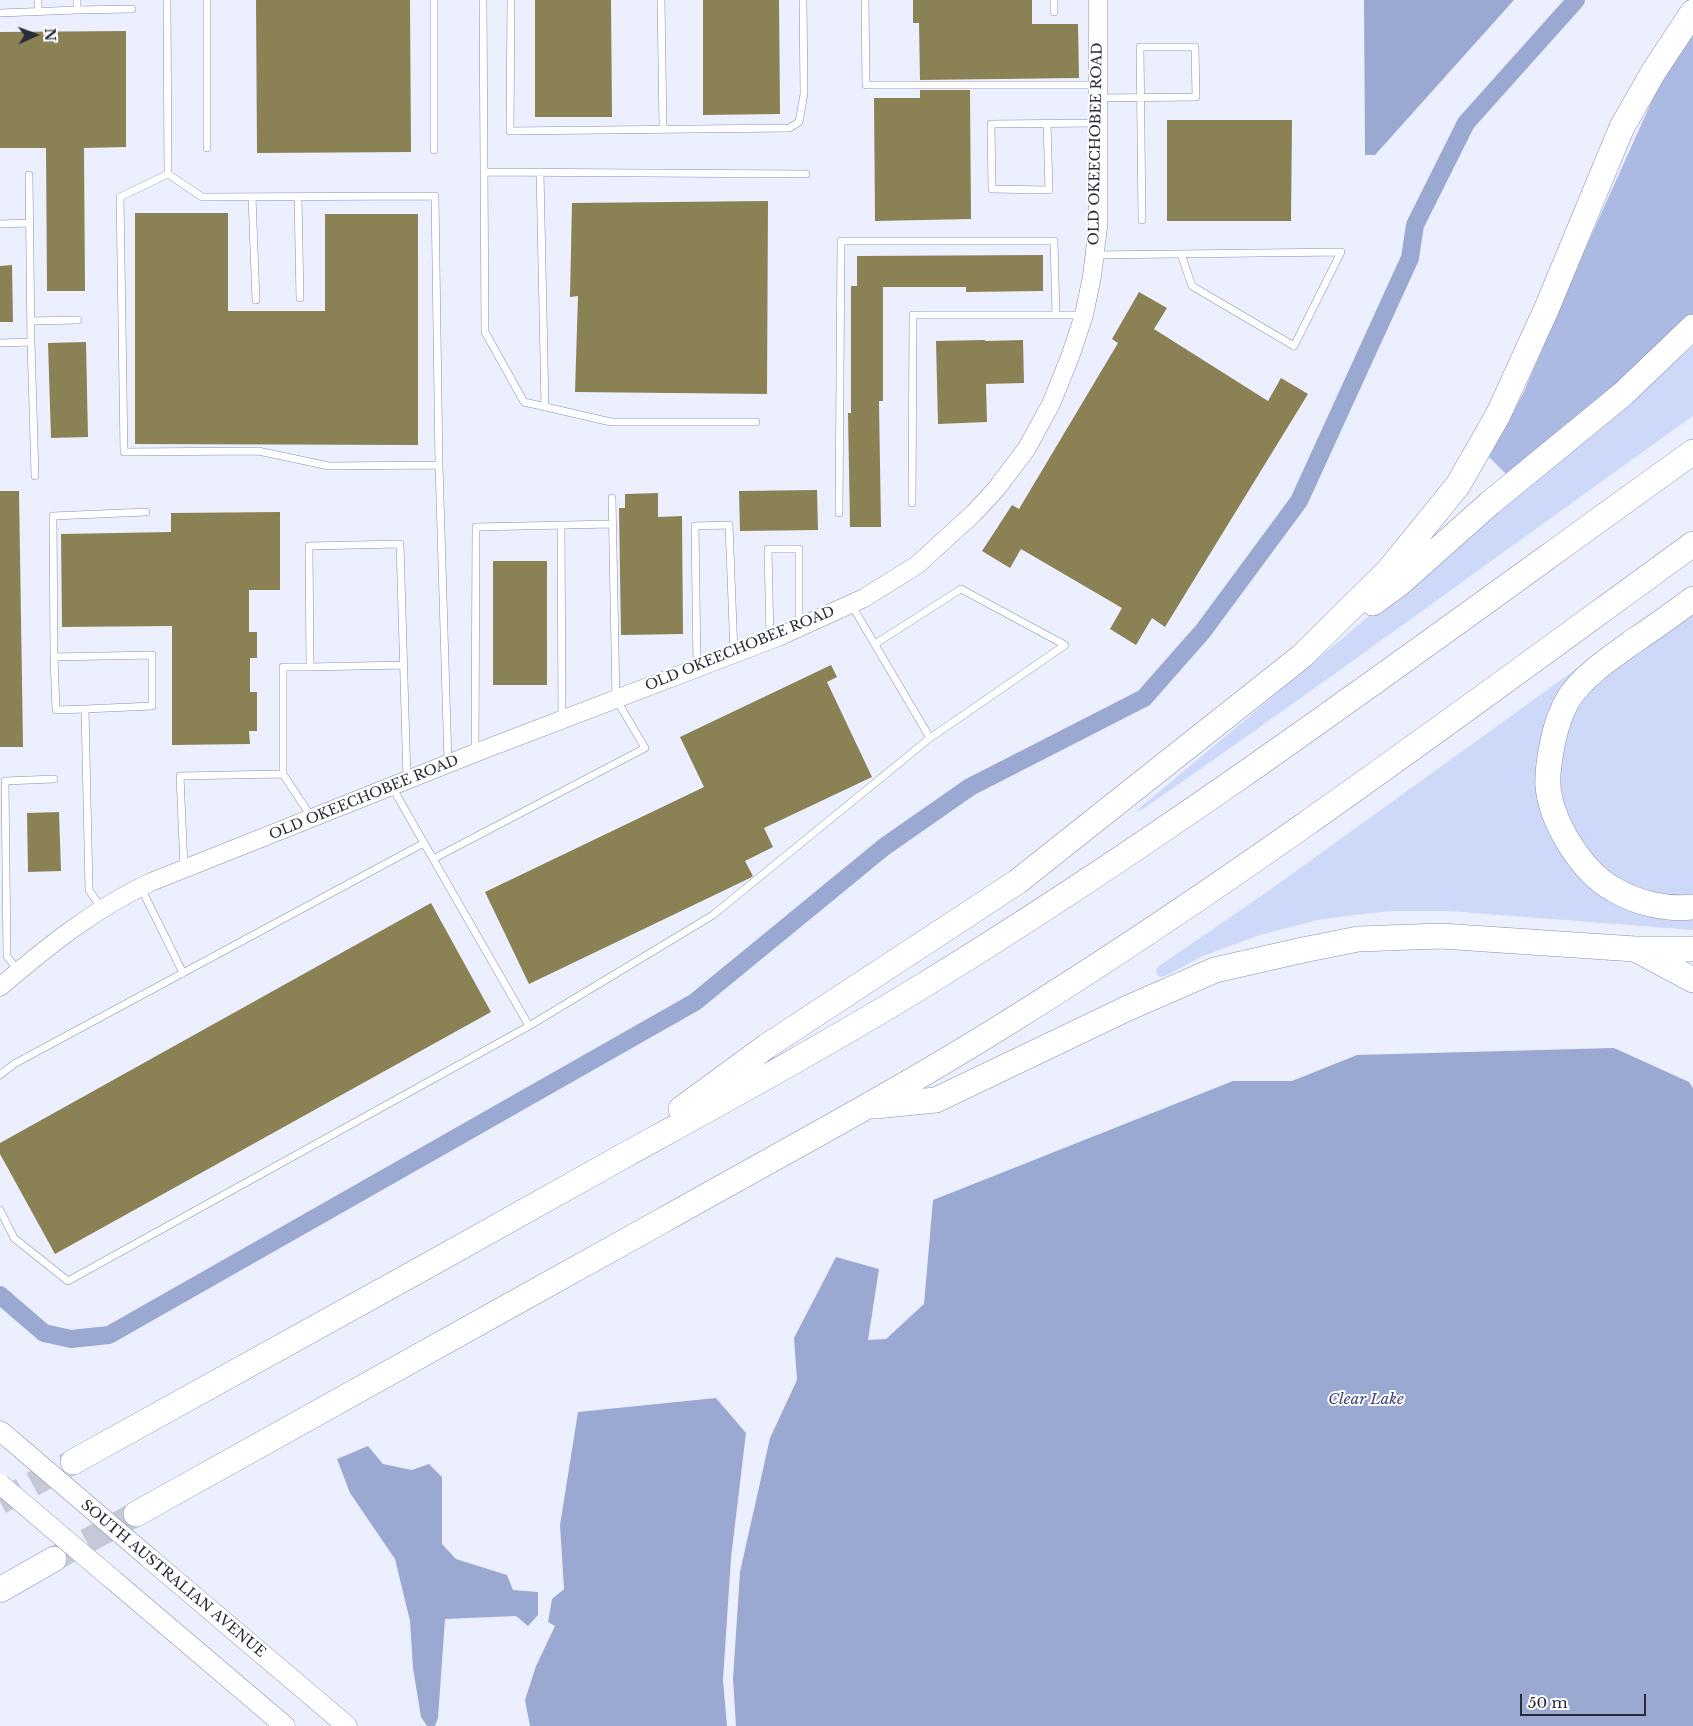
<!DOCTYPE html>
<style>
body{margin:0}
#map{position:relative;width:1693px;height:1726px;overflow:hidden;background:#ecf0fe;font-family:"Libre Baskerville",serif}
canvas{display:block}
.north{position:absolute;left:10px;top:10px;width:50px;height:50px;-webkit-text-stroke:4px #fff;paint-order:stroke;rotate:88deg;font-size:14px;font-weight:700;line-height:20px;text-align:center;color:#282c39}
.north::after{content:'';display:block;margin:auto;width:18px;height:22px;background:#282c39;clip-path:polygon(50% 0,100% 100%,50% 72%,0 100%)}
.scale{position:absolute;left:1520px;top:1694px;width:126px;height:22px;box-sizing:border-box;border:2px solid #282c39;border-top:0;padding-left:6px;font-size:15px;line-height:18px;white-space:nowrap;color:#282c39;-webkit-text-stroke:4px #fff;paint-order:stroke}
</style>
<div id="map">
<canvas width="1693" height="1726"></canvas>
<div class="north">N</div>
<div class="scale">50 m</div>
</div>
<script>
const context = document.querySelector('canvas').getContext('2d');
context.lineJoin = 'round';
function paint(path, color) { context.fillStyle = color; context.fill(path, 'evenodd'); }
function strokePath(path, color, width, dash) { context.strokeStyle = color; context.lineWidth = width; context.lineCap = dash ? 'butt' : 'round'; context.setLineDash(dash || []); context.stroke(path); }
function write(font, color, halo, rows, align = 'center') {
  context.font = font + ' "Libre Baskerville",serif'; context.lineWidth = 4; context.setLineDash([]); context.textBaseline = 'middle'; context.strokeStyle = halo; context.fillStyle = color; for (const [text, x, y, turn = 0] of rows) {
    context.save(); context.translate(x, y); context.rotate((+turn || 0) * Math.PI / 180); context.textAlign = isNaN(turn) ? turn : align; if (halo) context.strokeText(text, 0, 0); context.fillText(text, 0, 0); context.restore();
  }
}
const green = new Path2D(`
 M1693,346V416C1509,547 1328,681 1143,809L1136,811L1393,596L1641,392Z
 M1693,615V899L1662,898L1607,874L1569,827L1557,778L1563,738L1578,708L1590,691L1608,675Z
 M1579,667L1546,731L1572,861L1693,916V930L1449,911H1391L1354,915L1317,920L1260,935L1203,956L1165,976L1160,977L1157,975L1156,970L1159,966L1267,892Z`);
const forest = new Path2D(`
 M1693,35V314L1649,356L1507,475L1489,457L1523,394L1587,245L1655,94L1682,49Z`);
const water = new Path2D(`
 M1364,0H1514L1375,155H1365Z
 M1614,1048L1689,1082L1693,1088V1726H736L733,1679L740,1572L770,1438L797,1380L794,1338L836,1257L879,1269L868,1340L886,1339L924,1304L933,1200L1233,1081H1292L1357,1055Z
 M716,1398L746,1433L731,1558L723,1680L727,1726H530L525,1700L536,1666L555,1626L548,1622L552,1599L564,1589L560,1525L578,1412Z
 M368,1446L383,1464L412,1470L429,1464L442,1477V1544L456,1559L507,1575L513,1590L538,1592V1615L528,1626L516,1616L445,1619L438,1718L435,1726H427L421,1717L413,1668L410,1621L395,1559L350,1493L337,1459Z`);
const canal = new Path2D(`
 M0,1295L44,1333L71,1339L109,1335L695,1002L884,847L970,787L1144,698L1203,631L1299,501L1410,258L1415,225L1466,123L1576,0`);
const building = new Path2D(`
 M256,0H410L411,152L257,153Z
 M535,0H611L612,117H535Z
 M703,0H779L780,114L703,115Z
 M913,0H1032V24H1078L1079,78L920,80L919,23H913Z
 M126,31V147L84,148L85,291H47L46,148H0V32Z
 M920,90H970L971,219L875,221L874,98H920Z
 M1167,120H1292L1291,221H1167Z
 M768,201L767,394L575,392L578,296L570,297L572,203Z
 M135,213H228V311H325V214H418V445L135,444Z
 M1043,255V291L966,292V287H883V401H879L881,527H850L848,413H851V286H857V256Z
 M12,265L13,322H0V266Z
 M1139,292L1167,308L1154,329L1268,401L1281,378L1308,394L1165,627L1152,618L1136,645L1110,629L1122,608L1021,549L1010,568L982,551L1012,505L1019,509L1118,343L1112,339Z
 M985,340V341L1023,340L1024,383L986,384L987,422L938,424L936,341Z
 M86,342L88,437L51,438L48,343Z
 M817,490L818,530L740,531L739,491Z
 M0,491H19L23,747H0Z
 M658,493V517L682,516L683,634L621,635L619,508H625V494Z
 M280,512V590H249V632H257V658H250V692H257V731H249L250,744L172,745V626L62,627L61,534L171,532V513Z
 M493,561H547V685H493Z
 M831,665L837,677L827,682L872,777L764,828L773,847L745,861L753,876L750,878L529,984L485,892L704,787L680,737Z
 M59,812L61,871L28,872L27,813Z
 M431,903L491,1012L55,1254L0,1154V1143Z`);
const motorwayTunnel = new Path2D(`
 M0,1502L71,1463
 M54,1559L136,1514`);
const service = new Path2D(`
 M38,0V12
 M77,0V10L132,9
 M167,0L168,174
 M207,0V148
 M434,0V150
 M483,0L485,332L524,402L611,422H756
 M511,0L510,131L789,128L799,122L804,94L803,0
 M661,0L663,129
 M865,0L866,85H1098
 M1054,0V12
 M0,13L77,10
 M1099,98L1196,97L1195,47H1140L1142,220
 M1047,123L1049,190L992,189L991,124L1098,123
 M484,172L806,174
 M540,172L545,407
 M168,174L202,197L435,196L439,465L329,466L258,451L124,452L120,197Z
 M252,197L256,300
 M298,197L300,298
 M0,224L30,223
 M1095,255L1341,252L1294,346L1192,286L1181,254
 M31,321L78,320
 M31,342L35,476
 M0,343L31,342L29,175
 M439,465L448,762
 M912,503L913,315H1083
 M839,513L841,241H1054L1056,315
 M561,525L562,720
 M851,604L930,738L1065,645L961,589L875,644
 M770,640L768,549H799V627
 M54,657L56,710L85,709
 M404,665L310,667L309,546L400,544L407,780
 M697,666L695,526L729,525L734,653
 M310,667H283V774L312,818
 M475,753L476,527L612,524
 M392,787L424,843
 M433,859L645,748L616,699L612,498
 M184,868L180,776L283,774
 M141,888L183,973
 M101,908L89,890L85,709L152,706V655L54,657L53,516L146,512
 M18,971L7,956L5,781L54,779
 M0,1075L14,1064L424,843L529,1026
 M0,1210L14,1238L68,1281L529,1026L713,915L930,738`);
const tertiary = new Path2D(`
 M0,987C48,946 94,909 151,882L475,753L778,637L864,598L917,565L974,513L997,488L1027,448L1051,404L1070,357L1084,315L1092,276L1098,227V0`);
const secondary = new Path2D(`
 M0,1431L11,1440
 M149,1558L347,1726
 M112,1579L285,1726`);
const motorway = new Path2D(`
 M1693,599C1673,614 1652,629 1631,643C1609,659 1584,675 1569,698C1561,711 1556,727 1553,741C1550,755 1547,771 1548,786C1551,822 1582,872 1613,889C1636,903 1667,910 1693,907
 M1373,603L1399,584L1490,503L1623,394L1693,327
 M1637,950L1693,980
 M875,1106L936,1100L1128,1008L1215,970L1303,950L1358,939L1441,936L1635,949H1693
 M681,1109L767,1046L1017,882L1302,656L1389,570L1458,485L1498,415L1546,310L1622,127L1654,71L1693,12
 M73,1462C258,1359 443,1258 627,1154C725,1100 824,1046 919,988C1187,824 1438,635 1693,452
 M136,1514C310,1417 485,1319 660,1222C775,1157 892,1095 1004,1025C1242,877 1466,709 1693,544
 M0,1590L54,1559`);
const secondaryBridge = new Path2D(`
 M11,1440L149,1558
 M0,1484L112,1579`);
const streetNames = [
 ["OLD OKEECHOBEE ROAD",1096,144,-89],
 ["OLD OKEECHOBEE ROAD",740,649,-22],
 ["OLD OKEECHOBEE ROAD",364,798,-22],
 ["SOUTH AUSTRALIAN AVENUE",173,1579,40]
];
const waterNames = [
 ["Clear Lake",1366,1400]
];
paint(green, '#ced9f9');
paint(forest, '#acb9e3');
paint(water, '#9ba8d1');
strokePath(canal, '#9ba8d1', 18);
paint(building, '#8a8155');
strokePath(motorwayTunnel, '#c5c9d7', 25, [25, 12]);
strokePath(service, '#8690b0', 8);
strokePath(tertiary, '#8690b0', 19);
strokePath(secondary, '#8690b0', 21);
strokePath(motorway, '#8690b0', 26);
strokePath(service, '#fff', 7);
strokePath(tertiary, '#fff', 18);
strokePath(secondary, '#fff', 20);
strokePath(motorway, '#fff', 25);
strokePath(secondaryBridge, '#8690b0', 21, []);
strokePath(secondaryBridge, '#fff', 20);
write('14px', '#282c39', '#fff', streetNames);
write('italic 15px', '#36447a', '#fff', waterNames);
</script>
